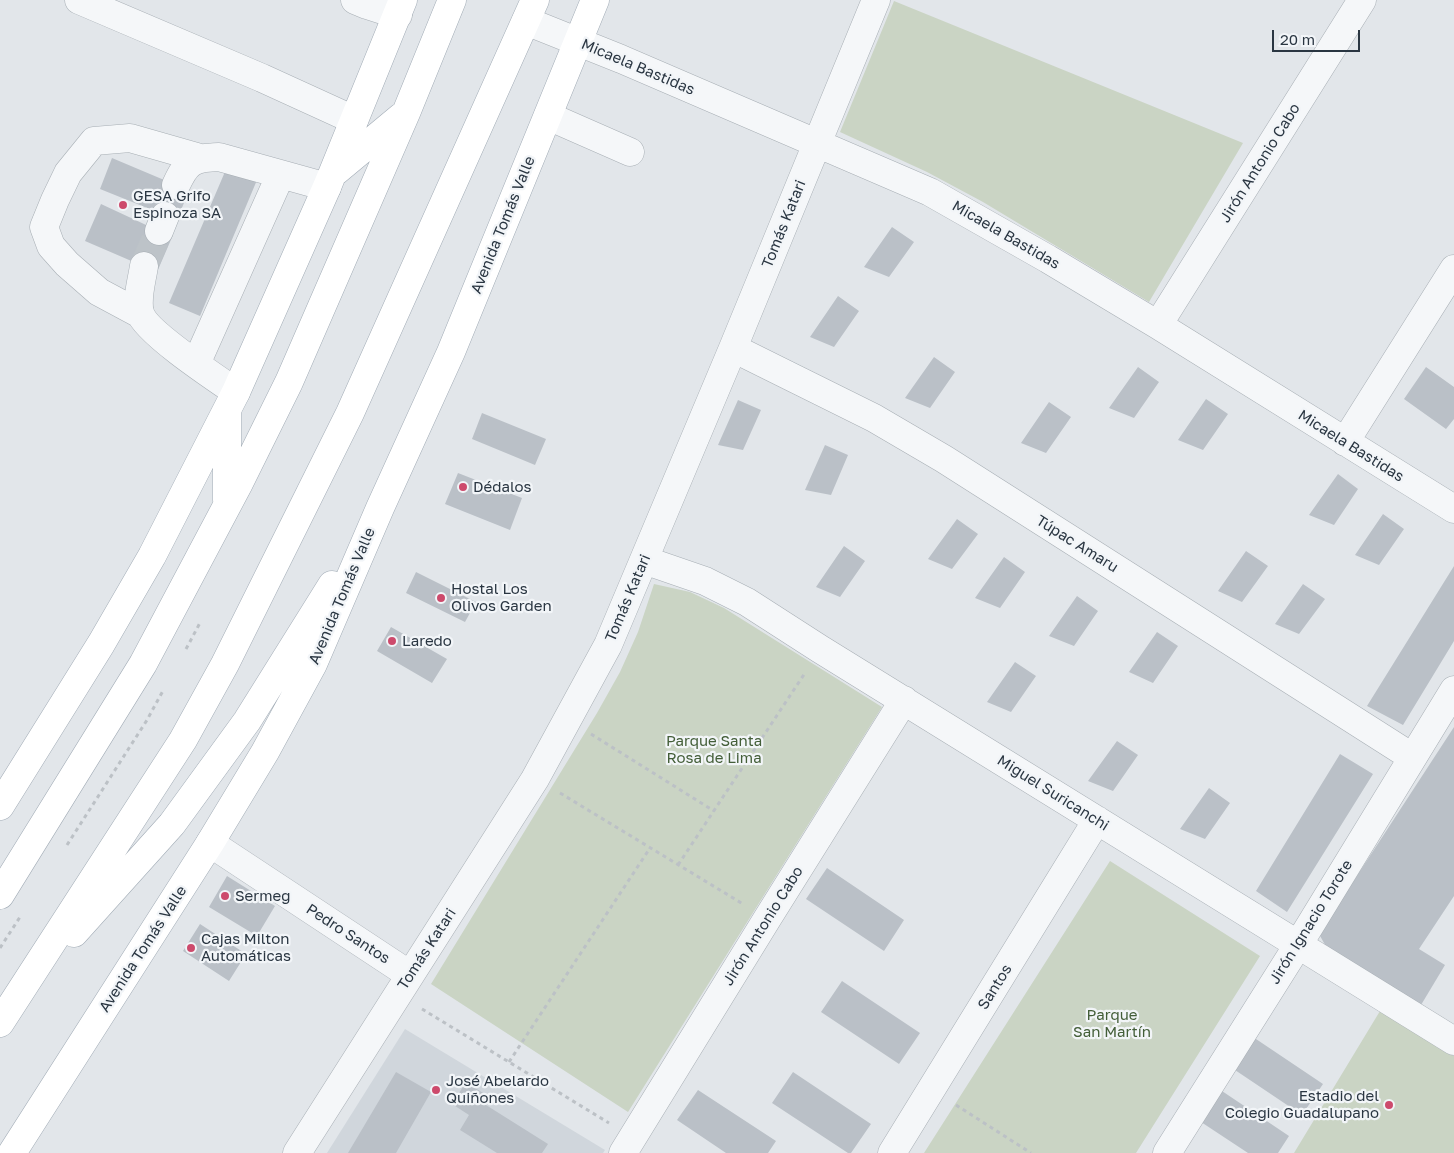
<!DOCTYPE html>
<meta charset="utf-8">
<style>
body{margin:0}
#map{position:relative;width:1454px;height:1153px;overflow:hidden;background:#e2e6ea;font-family:"Golos Text",sans-serif}
canvas{display:block}
.scale{position:absolute;left:1272px;top:30px;width:88px;height:22px;box-sizing:border-box;border:2px solid #2a3642;border-top:0;padding-left:6px;font-size:15px;line-height:18px;white-space:nowrap;color:#2a3642;-webkit-text-stroke:4px #f2f5f8;paint-order:stroke}
</style>
<div id="map">
<canvas width="1454" height="1153"></canvas>
<div class="scale">20 m</div>
</div>
<script>
const context = document.querySelector('canvas').getContext('2d');
context.lineJoin = 'round';
function paint(path, color) { context.fillStyle = color; context.fill(path, 'evenodd'); }
function strokePath(path, color, width, dash) { context.strokeStyle = color; context.lineWidth = width; context.lineCap = dash ? 'butt' : 'round'; context.setLineDash(dash || []); context.stroke(path); }
function write(font, color, halo, rows, align = 'center') {
  context.font = font + ' "Golos Text",sans-serif'; context.lineWidth = 4.5; context.setLineDash([]); context.textBaseline = 'middle'; context.strokeStyle = halo; context.fillStyle = color; for (const [text, x, y, turn = 0] of rows) {
    context.save(); context.translate(x, y); context.rotate((+turn || 0) * Math.PI / 180); context.textAlign = isNaN(turn) ? turn : align; if (halo) context.strokeText(text, 0, 0); context.fillText(text, 0, 0); context.restore();
  }
}
const built = new Path2D(`
 M405,1029L605,1150L603,1153H327Z`);
const green = new Path2D(`
 M894,1L1243,143L1149,302L983,202L927,172L840,132Z
 M654,584L690,592L724,608L882,707L628,1112L431,984L597,713L620,672L638,632Z
 M1110,861L1260,956L1136,1153H924Z
 M1380,1011L1454,1056V1153H1294Z`);
const building = new Path2D(`
 M112,158L176,185L190,188L177,220L100,189Z
 M227,167L257,180L200,316L169,303Z
 M101,204L159,231L173,235L157,272L85,241Z
 M892,227L914,242L889,277L864,267Z
 M838,296L859,311L834,347L810,337Z
 M934,357L955,372L930,408L905,398Z
 M1138,367L1159,382L1134,418L1109,408Z
 M1426,367L1454,387V419L1446,429L1404,399Z
 M1206,399L1228,414L1203,450L1178,440Z
 M738,400L761,410L743,450L718,445Z
 M1049,402L1071,417L1046,453L1021,443Z
 M482,413L546,439L535,465L472,439Z
 M825,445L848,455L831,495L805,490Z
 M458,473L522,498L510,530L445,504Z
 M1338,474L1358,489L1334,525L1309,515Z
 M1383,514L1404,529L1379,565L1355,555Z
 M957,519L978,534L952,569L928,559Z
 M844,546L865,561L840,597L816,587Z
 M1246,551L1268,566L1242,602L1218,591Z
 M1004,557L1025,572L1000,608L975,598Z
 M1454,566V641L1403,725L1367,706Z
 M416,572L476,602L465,622L406,593Z
 M1303,584L1325,599L1299,634L1275,624Z
 M1077,596L1098,611L1074,646L1049,636Z
 M391,627L447,659L432,683L377,651Z
 M1157,632L1178,646L1153,683L1129,672Z
 M1015,662L1036,676L1011,712L987,702Z
 M1454,727V896L1419,949L1445,965L1421,1005L1329,952L1319,934Z
 M1117,741L1138,755L1113,791L1088,781Z
 M1340,754L1373,774L1287,912L1256,891Z
 M1209,788L1230,803L1205,839L1180,829Z
 M827,868L904,920L884,951L806,899Z
 M227,876L275,906L257,936L209,907Z
 M200,924L246,954L229,981L183,951Z
 M842,981L920,1033L899,1064L821,1012Z
 M1253,1037L1323,1084L1302,1115L1232,1068Z
 M396,1072L431,1092L396,1153H348Z
 M793,1072L871,1124L851,1153H848L772,1103Z
 M466,1082L483,1093L478,1100L548,1144L542,1153H497L460,1130L469,1115L452,1104Z
 M1219,1089L1289,1136L1278,1153H1248L1198,1120Z
 M698,1090L776,1141L768,1153H726L677,1120Z`);
const minorTunnel = new Path2D(`
 M144,266L159,231`);
const path = new Path2D(`
 M186,649L201,621
 M591,734L714,811
 M560,793L743,904
 M67,845L147,720L164,689
 M678,865L805,673
 M0,948L20,917
 M422,1009L609,1123
 M509,1062L650,848
 M956,1105L1031,1153`);
const minor = new Path2D(`
 M79,0L262,78L354,120
 M355,0L367,5L398,15
 M526,21L621,59L930,192L1048,259L1158,325L1454,509
 M548,116L630,152
 M176,185C187,161 193,158 219,157L327,187
 M159,231L165,216
 M144,266C142,280 136,299 140,313C146,332 217,379 236,392
 M140,314L99,292L67,264L51,246L44,227L55,200L68,173L94,141L130,138L200,158
 M1158,325L1362,0
 M733,348L874,418L944,459L1412,757
 M196,364L280,176
 M1345,442L1454,269
 M644,560L705,581L747,602L820,649L1454,1041
 M210,843L410,975
 M297,1153L535,779L608,645L733,348L876,0
 M623,1153L767,919L904,700
 M892,1153L1097,820
 M1167,1153L1298,945L1454,690`);
const major = new Path2D(`
 M336,171L401,117
 M227,413V500
 M0,806L101,644L152,556L236,392L327,187L403,0
 M0,895L143,664L238,485L289,382L406,113L452,0
 M74,933L172,824L247,721L332,585
 M0,1023L183,740L225,664L350,413L535,0
 M12,1153L210,843L265,752L313,664L380,508L451,352L595,0`);
const markers = [
 [123,205,5,"#cd4a6c"],
 [463,487,5,"#cd4a6c"],
 [441,598,5,"#cd4a6c"],
 [392,641,5,"#cd4a6c"],
 [225,896,5,"#cd4a6c"],
 [191,948,5,"#cd4a6c"],
 [436,1090,5,"#cd4a6c"],
 [1389,1105,5,"#cd4a6c"]
];
const streetNames = [
 ["Micaela Bastidas",638,67,23],
 ["Jirón Antonio Cabo",1260,163,-58],
 ["Tomás Katari",784,224,-68],
 ["Avenida Tomás Valle",503,225,-68],
 ["Micaela Bastidas",1006,235,30],
 ["Micaela Bastidas",1351,446,32],
 ["Túpac Amaru",1077,544,32],
 ["Avenida Tomás Valle",342,596,-67],
 ["Tomás Katari",628,598,-67],
 ["Miguel Suricanchi",1053,793,32],
 ["Jirón Ignacio Torote",1311,922,-58],
 ["Jirón Antonio Cabo",763,926,-58],
 ["Pedro Santos",348,934,33],
 ["Avenida Tomás Valle",143,949,-57],
 ["Tomás Katari",427,949,-57],
 ["Santos",995,987,-58]
];
const poiNames = [
 ["GESA Grifo",133,196],
 ["Espinoza SA",133,213],
 ["Dédalos",473,487],
 ["Hostal Los",451,589],
 ["Olivos Garden",451,606],
 ["Laredo",402,641],
 ["Sermeg",235,896],
 ["Cajas Milton",201,939],
 ["Automáticas",201,956],
 ["José Abelardo",446,1081],
 ["Quiñones",446,1098],
 ["Estadio del",1379,1096,"right"],
 ["Colegio Guadalupano",1379,1113,"right"]
];
const parkNames = [
 ["Parque Santa",714,741],
 ["Rosa de Lima",714,758],
 ["Parque",1112,1015],
 ["San Martín",1112,1032]
];
paint(built, '#d0d6dc');
paint(green, '#cad4c4');
paint(building, '#bac0c7');
strokePath(minorTunnel, '#bdc3c8', 28, [28, 14]);
strokePath(minor, '#a7aeb4', 29);
strokePath(major, '#a2acb6', 29);
strokePath(path, '#bcc1c6', 3, [4, 4]);
strokePath(minor, '#f5f7f9', 28);
strokePath(major, '#fff', 28);
for (const [x, y, r, color] of markers) { const dot = new Path2D(); dot.arc(x, y, r, 0, 2 * Math.PI); context.fillStyle = color; context.fill(dot); strokePath(dot, '#f2f5f8', 2); }
write('15px', '#2a3642', '#f2f5f8', streetNames);
write('15px', '#2a3642', '#f2f5f8', poiNames, 'left');
write('15px', '#435e38', '#f2f5f8', parkNames);
</script>
